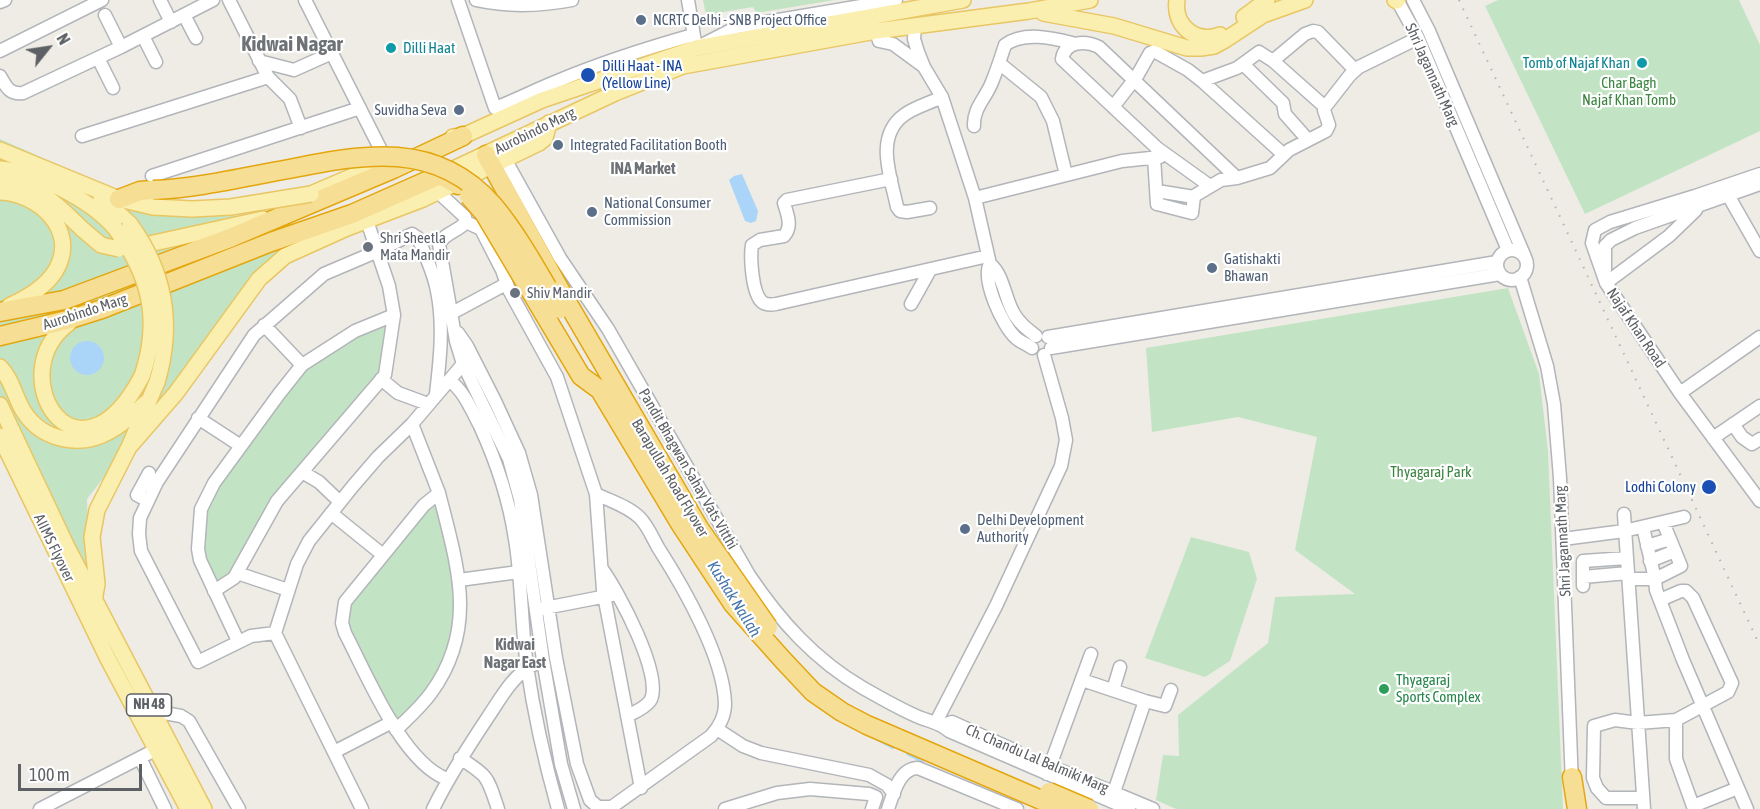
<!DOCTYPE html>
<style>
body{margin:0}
#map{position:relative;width:1760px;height:809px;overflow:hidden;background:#eeece5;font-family:"Asap Condensed",sans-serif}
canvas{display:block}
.north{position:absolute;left:18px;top:18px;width:60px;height:60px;-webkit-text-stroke:4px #fff;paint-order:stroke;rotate:60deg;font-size:16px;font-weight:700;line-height:24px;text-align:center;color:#5d6064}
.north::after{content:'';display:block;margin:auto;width:21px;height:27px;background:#5d6064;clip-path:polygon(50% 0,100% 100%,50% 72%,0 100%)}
.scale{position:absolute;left:18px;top:764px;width:124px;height:27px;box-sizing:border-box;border:3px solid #5d6064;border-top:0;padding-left:8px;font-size:18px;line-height:21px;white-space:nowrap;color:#5d6064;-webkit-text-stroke:4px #fff;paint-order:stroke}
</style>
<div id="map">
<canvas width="1760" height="809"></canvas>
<div class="north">N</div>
<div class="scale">100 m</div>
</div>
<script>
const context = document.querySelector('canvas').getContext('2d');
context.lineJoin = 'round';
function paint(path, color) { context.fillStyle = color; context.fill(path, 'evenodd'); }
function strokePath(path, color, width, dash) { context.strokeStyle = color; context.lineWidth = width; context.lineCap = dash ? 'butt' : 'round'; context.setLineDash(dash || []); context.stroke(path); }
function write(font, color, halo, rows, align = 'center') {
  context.font = font + ' "Asap Condensed",sans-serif'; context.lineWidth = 4.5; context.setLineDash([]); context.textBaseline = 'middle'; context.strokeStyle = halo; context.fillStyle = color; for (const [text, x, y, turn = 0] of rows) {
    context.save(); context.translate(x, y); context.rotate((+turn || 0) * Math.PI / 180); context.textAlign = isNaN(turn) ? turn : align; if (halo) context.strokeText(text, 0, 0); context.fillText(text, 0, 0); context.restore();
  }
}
const green = new Path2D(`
 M703,0H835L756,13L753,7L706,15Z
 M1498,0H1739L1760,45V131L1585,214L1485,6Z
 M0,139L136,199L299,227L87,499L89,573L0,397Z
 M1508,288L1539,374L1548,451L1563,809H1176L1156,800L1163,755L1179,756L1178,715L1268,643L1275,597L1355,594L1295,550L1317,437L1238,417L1152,432L1146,348Z
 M391,318L381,374L275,499L232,576L216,586L203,559L202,548L208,501L303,368L356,333Z
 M437,496L454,581V641L428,692L396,722L349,631L347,622L349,605Z
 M1191,537L1249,552L1257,579L1230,661L1205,677L1145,658Z`);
const water = new Path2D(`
 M742,174L758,211L756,221L751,223L745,221L729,180L734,176Z
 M70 358a17 17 0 1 1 34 0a17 17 0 1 1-34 0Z`);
const stream = new Path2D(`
 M839,720L893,748
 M907,754L923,762`);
const minor = new Path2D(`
 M160,0L171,22
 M229,0L268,77L290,99L301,128
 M305,0L387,162
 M458,0L495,108L500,110
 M476,0C507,7 540,6 572,0
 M688,0L696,48L737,27L896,0
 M1397,0L1418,38L1508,250
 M1413,0L1429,31L1525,257
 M0,2L5,0
 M105,15L121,47
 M184,15L196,38
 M915,26L914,39L918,52L924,67L942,97L975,198L990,264C1003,274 1005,298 1013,312C1018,322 1027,329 1036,336
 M876,31L879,41L893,44L923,66
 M143,36L156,62
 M0,51L102,0
 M98,58L113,88
 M1272,60L1325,107
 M259,61L294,70L332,53
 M999,63L1041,97L1053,121L1066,175
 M1243,64L1283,103L1285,114L1308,140
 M0,76C6,86 9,95 23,93L121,47L213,0
 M1202,81L1237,68L1259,52L1270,59H1275L1305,34L1313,31L1318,32L1355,70
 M1113,107L1137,76L1150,53L1154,51L1188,70L1202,81L1283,154
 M495,108C516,100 535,90 555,82C600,63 647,48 693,35
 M974,126C973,108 986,98 992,82C997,70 1001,57 1005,45C1023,31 1053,38 1072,43
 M82,136L268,77
 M501,152L560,258L608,329L749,575C780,621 815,660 863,688C881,698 901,710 921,718C932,722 940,723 949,731L1129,809
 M1154,157L1157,204L1192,213L1194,196L1221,180L1237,178L1270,168L1289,150L1326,131L1329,125L1324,110L1325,107L1350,75L1359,67L1418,38
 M1760,174L1695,196L1610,222L1595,230L1592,243L1606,283L1680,393L1760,501
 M152,176L360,108
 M891,179L787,200L784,203C787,214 793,226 784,236L760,240L752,245C750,258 752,293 762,302C766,305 771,305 776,304L988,256
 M1210,186L1157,148L1062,59C1065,41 1085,40 1099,47L1237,178
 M1724,188L1760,251
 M1157,191L1194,197
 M438,192L465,217L466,222C459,231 444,233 439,244L456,341L463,364L509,459L520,499L543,660L561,764L574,809
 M975,198L1122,161L1160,157
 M930,208L907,212L900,211L897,207C891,177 874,137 904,115C915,107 930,103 942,97
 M466,222L481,229L485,237L502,270L509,290L557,377L596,494L603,590L641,788
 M1497 265a15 15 0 1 1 30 0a15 15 0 1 1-30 0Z
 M990,264C981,279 1003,327 1016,338C1020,342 1027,344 1032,348
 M1605,270V246L1611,240L1635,228L1760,184
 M1520,277L1547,366L1554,404L1560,478L1572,784
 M1606,283L1669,236L1696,210
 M911,304L930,270
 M452,313L506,284
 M264,325L302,365
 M458,333L467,346L495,401L519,453L531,495L556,658L577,764L590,800L598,807H612
 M1048,337L1497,262
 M1051,348L1500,274
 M381,379L398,393L428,404
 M450,381C464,391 472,411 480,426C497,463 509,499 515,539C522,581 521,624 527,666C534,714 545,763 558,809
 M1680,393L1760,337
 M198,418L241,446
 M412,424L439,493L424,505L345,602L342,623L345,633C367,675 402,762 447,779
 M1733,424L1742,437L1752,444L1760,439
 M1713,438L1760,406
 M302,472L319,482L340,502
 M596,494C610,501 628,506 640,518C648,526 653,539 659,549C684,588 724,658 725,704C725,717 719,727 711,736L609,809
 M148,501L137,495L149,473
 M331,513L383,555
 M1624,514L1644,809
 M1643,527L1655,579L1681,566L1663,522
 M1563,539L1624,531L1684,517
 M1647,546L1670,539
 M1650,561L1675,551
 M602,569C617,589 665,678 650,701C645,708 635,712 627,716
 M237,573L288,590
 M1583,577L1628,573
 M1629,579H1655L1656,590L1683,660L1747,809
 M459,580L526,571
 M1583,586V561L1627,558
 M214,591L234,578L277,501L385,375L394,315
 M540,609L612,595
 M275,633L297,564L309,541L353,486L378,457L412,424L463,364
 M238,641L200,560L198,549L201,509L214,483L279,394L302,365L355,331L394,315L389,286L367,221
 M1082,680L1145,701L1114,792
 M1113,690L1120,667
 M1145,701L1165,706L1171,690
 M153,711L181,716L189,721L239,809
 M1676,720V759L1694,809
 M936,722L996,606L1061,466L1066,440L1062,418L1044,355
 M943,725L952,722L1016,751
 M717,729L743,746L761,753L869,775L887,785L894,794
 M396,730C408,718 421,707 431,693C479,627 457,565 439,493
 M334,752L392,722
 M140,758L165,809
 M460,758C489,777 487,776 498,809
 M1062,771L1153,809
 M1047,774L1091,654
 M1643,798H1606L1597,788L1593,778L1594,726L1615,720L1638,723L1676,720L1728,692L1732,683L1693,598L1686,591H1681L1660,600
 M1693,806L1738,788
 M40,809L157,749
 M362,809L275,633L251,636L198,662L141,551L139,534L140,518L157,482L254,335L324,274L378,251L412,234L418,238C425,255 434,273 437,291C444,324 440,360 436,394
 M433,809C449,776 468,747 488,717C501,698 512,676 533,665
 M725,809L777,793L810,789L869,794L876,797L872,809
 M888,809C893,795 899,768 918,768L1017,809`);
const major = new Path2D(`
 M1177,0C1173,26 1196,44 1220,35
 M1395,0L1397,1
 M1043,13L1114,26L1187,48H1201L1214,46L1225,40L1263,15L1305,0
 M1244,17L1267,0
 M453,137L463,136L542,100L696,48L963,0
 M0,150L119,199L153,207
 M0,169C36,171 92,201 115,228
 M443,174L615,93L683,66L876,31L1029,11L1090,0
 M0,181C36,183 57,204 81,228
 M0,192C38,193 79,230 56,270C46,287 27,298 9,306
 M311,194L374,167
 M101,197L130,224
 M131,248L263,219
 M69,323C0,374 77,499 142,376
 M0,367C12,379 15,398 24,412C43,441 81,448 110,431C124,424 135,412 147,402
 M0,405L67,547L204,809
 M0,436L108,659L188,809
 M129,447L176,393L259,279L285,256L347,228L423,199L539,143L545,138L549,123
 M94,601L97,584L92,537L97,510L129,447L157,382`);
const highway = new Path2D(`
 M486,155L560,290
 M119,199L140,191L153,190
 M0,312L64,300L230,238L393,169L463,136
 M0,336L67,320L102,309L271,242L352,214L440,175L458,185
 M1572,777L1577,809`);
const rail = new Path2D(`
 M1459,0L1760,646`);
const majorBridge = new Path2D(`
 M153,207L192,209L231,207L311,194
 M130,224C165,272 174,325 157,382
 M81,228L101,245L119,249
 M115,228C150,275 161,320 142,376`);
const highwayBridge = new Path2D(`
 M153,190C199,188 244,177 289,169C364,154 436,140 493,205C519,236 539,274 560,309
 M469,196L484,213L581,376L600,390L681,525L733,604L782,659L813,692L842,712L867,725L1062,809
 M560,290L699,528L768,627
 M1049,792L1089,809`);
const markers = [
 [641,20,6,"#5c6f8a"],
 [391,48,6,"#0f9aa8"],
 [1642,63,6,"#0f9aa8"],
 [588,75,8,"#1a4fb4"],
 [459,110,6,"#5c6f8a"],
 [558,145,6,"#5c6f8a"],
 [592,212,6,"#5c6f8a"],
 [368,247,6,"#6b7280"],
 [1212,268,6,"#5c6f8a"],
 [515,293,6,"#6b7280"],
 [1709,487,8,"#1a4fb4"],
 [965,529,6,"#5c6f8a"],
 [1384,689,6,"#2e9e5b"]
];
const shields = [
 [149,705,45]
];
const shieldNames = [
 ["NH 48",149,705]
];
const serviceNames = [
 ["NCRTC Delhi - SNB Project Office",653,20],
 ["Suvidha Seva",447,110,"right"],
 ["Integrated Facilitation Booth",570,145],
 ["National Consumer",604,203],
 ["Commission",604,220],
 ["Gatishakti",1224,259],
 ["Bhawan",1224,276],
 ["Delhi Development",977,520],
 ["Authority",977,537]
];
const cultureNames = [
 ["Dilli Haat",403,48],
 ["Tomb of Najaf Khan",1630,63,"right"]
];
const transitNames = [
 ["Dilli Haat - INA",602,66],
 ["(Yellow Line)",602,83],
 ["Lodhi Colony",1696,487,"right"]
];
const streetNames = [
 ["Shri Jagannath Marg",1432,75,66],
 ["Aurobindo Marg",535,131,-26],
 ["Aurobindo Marg",85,312,-18],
 ["Najaf Khan Road",1636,328,56],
 ["Pandit Bhagwan Sahay Vats Vitthi",688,469,60],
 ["Barapullah Road Flyover",670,478,59],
 ["Shri Jagannath Marg",1563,541,-93],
 ["AIIMS Flyover",54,548,64],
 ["Ch. Chandu Lal Balmiki Marg",1037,759,23]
];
const parkNames = [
 ["Char Bagh",1629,83],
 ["Najaf Khan Tomb",1629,100],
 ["Thyagaraj Park",1431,472]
];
const worshipNames = [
 ["Shri Sheetla",380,238],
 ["Mata Mandir",380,255],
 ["Shiv Mandir",527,293]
];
const leisureNames = [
 ["Thyagaraj",1396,680],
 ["Sports Complex",1396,697]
];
const neighbourhoodNames = [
 ["INA Market",643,169],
 ["Kidwai",515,645],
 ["Nagar East",515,663]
];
const waterNames = [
 ["Kushak Nallah",734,599,58]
];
const districtNames = [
 ["Kidwai Nagar",292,44]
];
paint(green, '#c3e4c4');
paint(water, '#aad5f9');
strokePath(stream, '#aad5f9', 2);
strokePath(minor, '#b2b5b9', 15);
strokePath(major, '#e8c664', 18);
strokePath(highway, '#e4a60f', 21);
strokePath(minor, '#fff', 12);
strokePath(major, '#faefaf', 15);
strokePath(highway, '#f6df94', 18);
strokePath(rail, '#b3b4b4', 2, [1.5, 8]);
strokePath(majorBridge, '#e8c664', 18, []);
strokePath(highwayBridge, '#e4a60f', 21, []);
strokePath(majorBridge, '#faefaf', 15);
strokePath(highwayBridge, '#f6df94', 18);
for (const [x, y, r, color] of markers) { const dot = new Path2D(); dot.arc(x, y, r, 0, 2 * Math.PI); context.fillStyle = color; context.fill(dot); strokePath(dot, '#fff', 2); }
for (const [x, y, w] of shields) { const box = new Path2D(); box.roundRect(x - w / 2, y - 11, w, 22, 4.5); context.fillStyle = '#fff'; context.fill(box); strokePath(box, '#5d6064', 1.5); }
write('bold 14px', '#5d6064', null, shieldNames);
write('15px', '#4e5e75', '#fff', serviceNames, 'left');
write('15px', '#0d838f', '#fff', cultureNames, 'left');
write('15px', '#164399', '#fff', transitNames, 'left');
write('15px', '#5d6064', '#fff', streetNames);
write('15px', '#3c8541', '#fff', parkNames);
write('15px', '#5b616d', '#fff', worshipNames, 'left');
write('15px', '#27864d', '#fff', leisureNames, 'left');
write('bold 16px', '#6e7276', '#fff', neighbourhoodNames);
write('italic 16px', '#4776ab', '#fff', waterNames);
write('bold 21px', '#6e7276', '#fff', districtNames);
</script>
